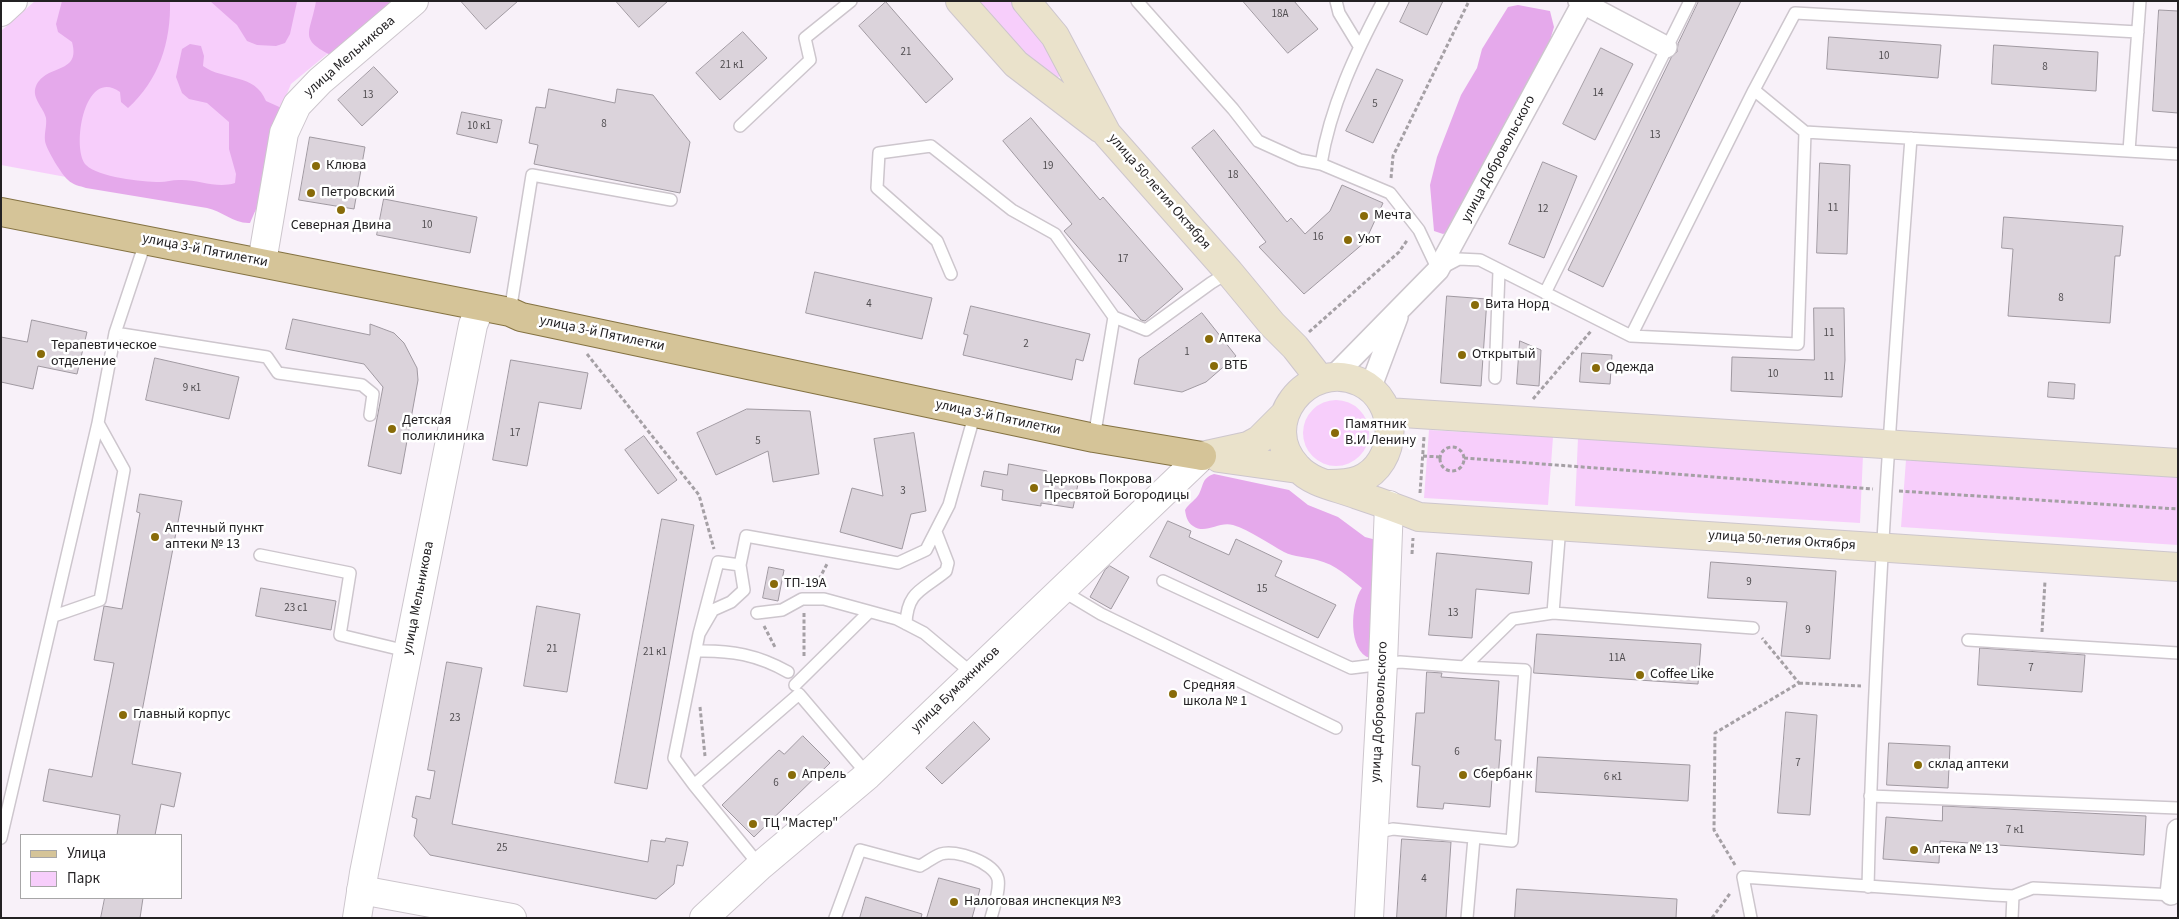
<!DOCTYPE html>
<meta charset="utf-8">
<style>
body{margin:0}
#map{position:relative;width:2179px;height:919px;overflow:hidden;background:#f8f1f9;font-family:"Source Sans 3",sans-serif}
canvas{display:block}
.frame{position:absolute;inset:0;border:2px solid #232123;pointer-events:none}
.legend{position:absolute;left:20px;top:834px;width:162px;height:65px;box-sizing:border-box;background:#fff;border:1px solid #a7a6a7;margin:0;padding:6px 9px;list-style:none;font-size:15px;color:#232123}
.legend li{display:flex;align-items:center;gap:10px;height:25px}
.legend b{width:25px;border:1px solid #a7a6a7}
</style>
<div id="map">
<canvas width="2179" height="919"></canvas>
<div class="frame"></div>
<ul class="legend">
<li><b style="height:6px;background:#d5c498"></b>Улица</li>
<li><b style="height:14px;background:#f7cefb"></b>Парк</li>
</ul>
</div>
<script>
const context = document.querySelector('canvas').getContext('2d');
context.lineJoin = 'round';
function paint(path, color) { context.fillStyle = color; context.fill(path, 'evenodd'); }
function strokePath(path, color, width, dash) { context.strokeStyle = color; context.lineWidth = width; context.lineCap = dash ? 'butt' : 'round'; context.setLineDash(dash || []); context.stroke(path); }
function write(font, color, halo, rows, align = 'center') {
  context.font = font + ' "Source Sans 3",sans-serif'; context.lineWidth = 5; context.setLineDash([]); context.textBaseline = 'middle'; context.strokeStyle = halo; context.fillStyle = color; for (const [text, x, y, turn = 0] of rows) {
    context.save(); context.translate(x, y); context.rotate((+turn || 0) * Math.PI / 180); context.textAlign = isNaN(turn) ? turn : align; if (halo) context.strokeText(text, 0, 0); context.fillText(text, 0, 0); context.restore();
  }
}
const green = new Path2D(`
 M35,1H391L291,84L273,127L256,212L1,165V31Z
 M973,1H1014L1064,72L1054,81L1003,36Z
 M1303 433a33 33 0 1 1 66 0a33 33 0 1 1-66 0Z
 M1429,430L1553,437L1548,505L1424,498Z
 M1578,438L1863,455L1860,523L1575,506Z
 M1906,460L2178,477V545L1901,527Z`);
const forest = new Path2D(`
 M62,1H170C171,42 159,80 128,108L121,102L120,92C84,66 71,149 86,165C98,177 142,182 160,182C166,182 172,180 179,180C198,179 216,189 235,183L236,174L229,149V122L207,103L189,99L182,93L176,77L182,49L190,44L201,46L204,56L203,66C224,81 255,73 266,101L286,110L259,202L250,223C234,224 222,211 207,208L86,188C80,186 73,185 68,180C62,175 46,149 45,141C44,133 47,126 46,118C44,108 31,98 36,86C47,63 81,75 72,42L58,32L56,24Z
 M210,1H297V2L290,34L285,43L276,46L257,45L247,41L237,25Z
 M316,1H401L333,56C297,39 311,33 316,1Z
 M1518,5L1550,11L1554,27L1548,47L1452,230L1443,234L1434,231L1430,185L1437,157L1461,95L1477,68L1482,49L1508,7Z
 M1214,474L1289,490L1308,505L1338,517L1365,537L1380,541L1370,658C1348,652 1350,604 1362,588C1347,576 1337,565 1317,560C1307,557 1294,557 1284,552C1269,544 1250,530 1233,525C1218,521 1206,535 1193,526C1187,522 1186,516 1185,510C1189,503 1196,500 1199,494C1204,484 1202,478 1214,474Z`);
const building = new Path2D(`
 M461,1H518L486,29Z
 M616,1H668L639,27Z
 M1243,1H1294L1318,29L1288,53Z
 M1410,1H1443L1427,35L1400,22Z
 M1699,1H1741L1603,287L1568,270L1671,58L1677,52L1678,44Z
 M886,2L953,79L926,103L859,26Z
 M2159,10L2178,11V113L2153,111Z
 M743,32L767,58L720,100L696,73Z
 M1829,37L1941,45L1938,78L1827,69Z
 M1994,45L2098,52L2096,91L1992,84Z
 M1601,48L1633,64L1595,140L1563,124Z
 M374,67L398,92L362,126L338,100Z
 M1377,69L1403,80L1373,143L1346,131Z
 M549,89L615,103L617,89L653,95L690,142L680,193L534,164L538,145L529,143L536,107L545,108Z
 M462,112L502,120L497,143L457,134Z
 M1031,118L1100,200L1103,197L1183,289L1145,321L1141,320L1064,231L1072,224L1003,141Z
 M1214,130L1287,222L1291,218L1305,234L1330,211L1342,185L1383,203L1365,242L1304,294L1259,247L1266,242L1192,148Z
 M310,137L365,147L354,209L299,200Z
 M1543,162L1577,176L1544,258L1509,244Z
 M1820,163L1850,165L1847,254L1817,253Z
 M384,199L477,217L470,253L377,235Z
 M2004,217L2123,226L2120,256H2115L2110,323L2008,316L2013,249L2002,248Z
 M815,272L932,298L922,339L806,313Z
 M1447,296L1487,299L1481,386L1441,383Z
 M971,306L1090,334L1083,361L1076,359L1072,380L963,355L968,335L964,334Z
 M1814,308H1844L1845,360L1842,397L1731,391L1732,357L1814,360Z
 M1202,313L1236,356L1206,382L1182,392L1134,384L1139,359Z
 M293,319L370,335V324L394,333L404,343L417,368L418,380L401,474L368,466L383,387L364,364L286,349Z
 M32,320L87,332L77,374L38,366L33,389L1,382V337L27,342Z
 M1520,341L1541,350L1539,386L1517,384Z
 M1582,353L1612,355L1610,384L1580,382Z
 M155,358L239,377L229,419L146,400Z
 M511,360L588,373L581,409L539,402L527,466L493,460Z
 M2049,382L2075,384L2074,399L2048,397Z
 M747,409L810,411L819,474L773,482L768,451L716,475L697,433Z
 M914,433L926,511L911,514L902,549L840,532L852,488L883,496L874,439Z
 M644,436L677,480L658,494L625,450Z
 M1009,464L1047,471L1046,478L1078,484L1073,508L1041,503V506L1002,500L1003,490L981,486L984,471L1007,475Z
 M140,494L182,501L132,764L181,773L174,807L161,804L155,835H117L120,815L43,801L49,769L92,777L114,663L94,660L104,606L122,609L140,513L137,512Z
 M662,519L694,525L647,789L615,783Z
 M1168,521L1191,531L1189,537L1229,555L1236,539L1282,561L1275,576L1336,605L1318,638L1150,557Z
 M1437,553L1532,562L1529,594L1476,589L1472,638L1429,635Z
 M1711,562L1836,571L1830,659L1781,656L1787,602L1708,598Z
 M1110,566L1129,577L1111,609L1090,597L1105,570Z
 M769,567L784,570L778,601L763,598Z
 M261,588L336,601L331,630L256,616Z
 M537,606L580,614L567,692L524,686Z
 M1537,634L1701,644L1698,684L1534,673Z
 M1980,648L2085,655L2082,692L1978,685Z
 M447,662L482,668L452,824L648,862L651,840L665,842L666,838L688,842L683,866L677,865L674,884L656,899L430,855L414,836L417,819L412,817L416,796L430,799L435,771L428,770Z
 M1427,672L1442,673L1441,677L1499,681L1495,740H1501L1498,779L1492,778L1490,807L1444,803L1443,809L1417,807L1420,766L1412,765L1416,713H1424Z
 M1786,712L1817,715L1810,815L1778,813Z
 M974,722L990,739L942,784L926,768Z
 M803,736L830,763L754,837L722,805L779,750L784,754Z
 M1889,743L1950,746L1948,788L1887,785Z
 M1538,757L1690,765L1688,801L1536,792Z
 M1943,806L2146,816L2144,855L1940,841L1939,863L1883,859L1886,817L1942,821Z
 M1402,839L1451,842L1446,918H1397Z
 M939,878L980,889L972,918H927Z
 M1517,889L1677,899L1676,918H1515Z
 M866,897L922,914L921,918H860Z
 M105,898H143L140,918H101Z`);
const path = new Path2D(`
 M1391,178L1393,156L1469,1
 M1309,332L1399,252L1408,239
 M587,354L699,495L714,549
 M1533,399L1591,331
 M1440 459a12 12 0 1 1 24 0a12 12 0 1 1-24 0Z
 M1423,456L1440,457
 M1464,458L1873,489
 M1899,491L2178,509
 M1420,493L1424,437
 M1412,554L1413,538
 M816,585L827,564
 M804,613V657
 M764,626L776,649
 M2042,632L2045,581
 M1799,683L1861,686
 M700,707L705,756
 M1735,865L1714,830L1715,733L1799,683L1762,638
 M1712,918L1731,892`);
const service = new Path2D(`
 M1137,1L1233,109L1258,141L1300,160L1321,164
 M1336,1L1339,13L1359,46
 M1383,1C1356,52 1330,107 1321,164L1390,193L1419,230L1438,270L1459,259L1480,260L1631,336L1798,344L1805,132L2178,154
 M1754,90L1805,132
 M740,126L810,60L805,38L851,1
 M2129,151L2140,1
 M951,274L937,241L877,188L879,153L931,146L1012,210L1055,234L1114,317
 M1545,293L1690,1
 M510,312L532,175L671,200
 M115,333L267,357L278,373L362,385L373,394L370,415
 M1631,336L1754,90L1795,13L2138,32
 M1495,378L1499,271
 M1094,438L1114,317L1146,330L1211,283L1229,272
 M260,555L350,573L340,635L394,648
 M740,565L746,536L898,563L926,550L949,505L975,413
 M1163,581L1351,668L1400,662L1464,667L1513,619L1553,613L1753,628
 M1061,590L1101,614L1336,728
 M757,613L782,610L802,599H824L897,619L924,633L973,674
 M1553,613L1560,526
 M54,616L100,600L124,470L98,423
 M906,624C907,591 923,590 946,571L948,563L936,532
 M1968,640L2178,653
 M696,651C731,650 758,655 788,672
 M795,685L869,612
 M694,785L674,758L699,634L718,562L740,565L744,590L731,602L713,610L699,634
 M1870,796L2178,808
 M1374,833L1393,829L1512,841L1525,670L1464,667
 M1,838L98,423L115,333L146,240
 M760,866L694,785L799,694L868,775
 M1868,887C1874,637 1892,388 1911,138
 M835,918L860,850L920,866C926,863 933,857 941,854C955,849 994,862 998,879C1000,890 994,907 991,918
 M1467,918L1474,838
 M1751,918L1743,877L1993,895L2013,896L2033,888L2175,895
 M2012,918L2013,896`);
const minor = new Path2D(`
 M1579,1L1666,47
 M1333,377L1438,270L1584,1
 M1370,389L1397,317
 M2171,894L2178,830`);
const tertiary = new Path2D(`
 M1,12L13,1
 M262,262L284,133L297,105L320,81L414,1
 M361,890L512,918
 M357,918L364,873L473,325L480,307
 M704,918L760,866L868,775L1202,456
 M1369,918L1383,663L1389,505`);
const secondary = new Path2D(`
 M960,1L1016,64L1101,129
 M1026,1L1055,36L1107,134L1229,272L1272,324L1295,347L1320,379
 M1387,412L2178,463
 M1202,456L1248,446L1259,440L1285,414
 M1219,458L1298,469
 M1329,484C1340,484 1349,484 1359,480C1399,463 1400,401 1360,382C1307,358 1256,424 1297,467C1312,484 1338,487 1358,495C1379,502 1399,509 1419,517L2178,567`);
const primary = new Path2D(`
 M1,212L510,312L521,317L1094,438L1202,456`);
const markers = [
 [316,166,5,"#886b09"],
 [311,193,5,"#886b09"],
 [341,210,5,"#886b09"],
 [1364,216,5,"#886b09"],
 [1348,240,5,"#886b09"],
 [1475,305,5,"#886b09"],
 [1209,339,5,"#886b09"],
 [41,354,5,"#886b09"],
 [1462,355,5,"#886b09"],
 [1214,366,5,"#886b09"],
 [1596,368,5,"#886b09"],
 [392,429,5,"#886b09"],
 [1335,433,5,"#886b09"],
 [1034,488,5,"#886b09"],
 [155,537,5,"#886b09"],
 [774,584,5,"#886b09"],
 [1640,675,5,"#886b09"],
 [1173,694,5,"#886b09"],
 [123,715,5,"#886b09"],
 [1918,765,5,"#886b09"],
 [792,775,5,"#886b09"],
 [1463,775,5,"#886b09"],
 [753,824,5,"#886b09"],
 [1914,850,5,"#886b09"],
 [954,902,5,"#886b09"]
];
const numberNames = [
 ["18А",1280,15],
 ["21",906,53],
 ["10",1884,57],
 ["21 к1",732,66],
 ["8",2045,68],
 ["14",1598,94],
 ["13",368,96],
 ["5",1375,105],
 ["8",604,125],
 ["10 к1",479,127],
 ["13",1655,136],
 ["19",1048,167],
 ["18",1233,176],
 ["11",1833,209],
 ["12",1543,210],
 ["10",427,226],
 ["16",1318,238],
 ["17",1123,260],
 ["8",2061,299],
 ["4",869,305],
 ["11",1829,334],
 ["2",1026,345],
 ["1",1187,353],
 ["10",1773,375],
 ["11",1829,378],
 ["9 к1",192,389],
 ["17",515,434],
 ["5",758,442],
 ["3",903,492],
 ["9",1749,583],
 ["15",1262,590],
 ["23 с1",296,609],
 ["13",1453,614],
 ["9",1808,631],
 ["21",552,650],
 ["21 к1",655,653],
 ["11А",1617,659],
 ["7",2031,669],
 ["23",455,719],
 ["6",1457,753],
 ["7",1798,764],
 ["6 к1",1613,778],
 ["6",776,784],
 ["7 к1",2015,831],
 ["25",502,849],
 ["4",1424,880]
];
const streetNames = [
 ["улица Мельникова",350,57,-41],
 ["улица Добровольского",1499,159,-62],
 ["улица 50-летия Октября",1159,192,49],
 ["улица 3-й Пятилетки",205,251,11],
 ["улица 3-й Пятилетки",602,334,12],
 ["улица 3-й Пятилетки",998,418,12],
 ["улица 50-летия Октября",1782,541,4],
 ["улица Мельникова",419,598,-79],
 ["улица Бумажников",956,690,-44],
 ["улица Добровольского",1380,712,-87]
];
const poiNames = [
 ["Клюва",326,166],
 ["Петровский",321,193],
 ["Мечта",1374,216],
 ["Северная Двина",341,226,"center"],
 ["Уют",1358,240],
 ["Вита Норд",1485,305],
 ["Аптека",1219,339],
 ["Терапевтическое",51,346],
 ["отделение",51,362],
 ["Открытый",1472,355],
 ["ВТБ",1224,366],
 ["Одежда",1606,368],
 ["Детская",402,421],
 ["поликлиника",402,437],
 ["Памятник",1345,425],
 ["В.И.Ленину",1345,441],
 ["Церковь Покрова",1044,480],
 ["Пресвятой Богородицы",1044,496],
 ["Аптечный пункт",165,529],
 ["аптеки № 13",165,545],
 ["ТП-19А",784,584],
 ["Coffee Like",1650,675],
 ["Средняя",1183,686],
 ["школа № 1",1183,702],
 ["Главный корпус",133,715],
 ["склад аптеки",1928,765],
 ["Апрель",802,775],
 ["Сбербанк",1473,775],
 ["ТЦ \"Мастер\"",763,824],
 ["Аптека № 13",1924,850],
 ["Налоговая инспекция №3",964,902]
];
paint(green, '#f7cefb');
paint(forest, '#e5a9eb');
paint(building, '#dbd3db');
strokePath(building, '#a099a1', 1);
strokePath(service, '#cdc6cd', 14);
strokePath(minor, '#cdc6cd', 24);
strokePath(tertiary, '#cdc6cd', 30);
strokePath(secondary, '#cdc6cd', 30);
strokePath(primary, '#847242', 30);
strokePath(path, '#a5a0a5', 3, [4, 2.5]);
strokePath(service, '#fff', 11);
strokePath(minor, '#fff', 21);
strokePath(tertiary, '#fff', 28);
strokePath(secondary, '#eae2cb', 28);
strokePath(primary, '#d5c498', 28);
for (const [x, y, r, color] of markers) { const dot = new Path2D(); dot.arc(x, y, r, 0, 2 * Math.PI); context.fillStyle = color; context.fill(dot); strokePath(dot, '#fff', 2); }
write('11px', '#514e51', null, numberNames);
write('14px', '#232123', '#fff', streetNames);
write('14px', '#232123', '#fff', poiNames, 'left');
</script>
